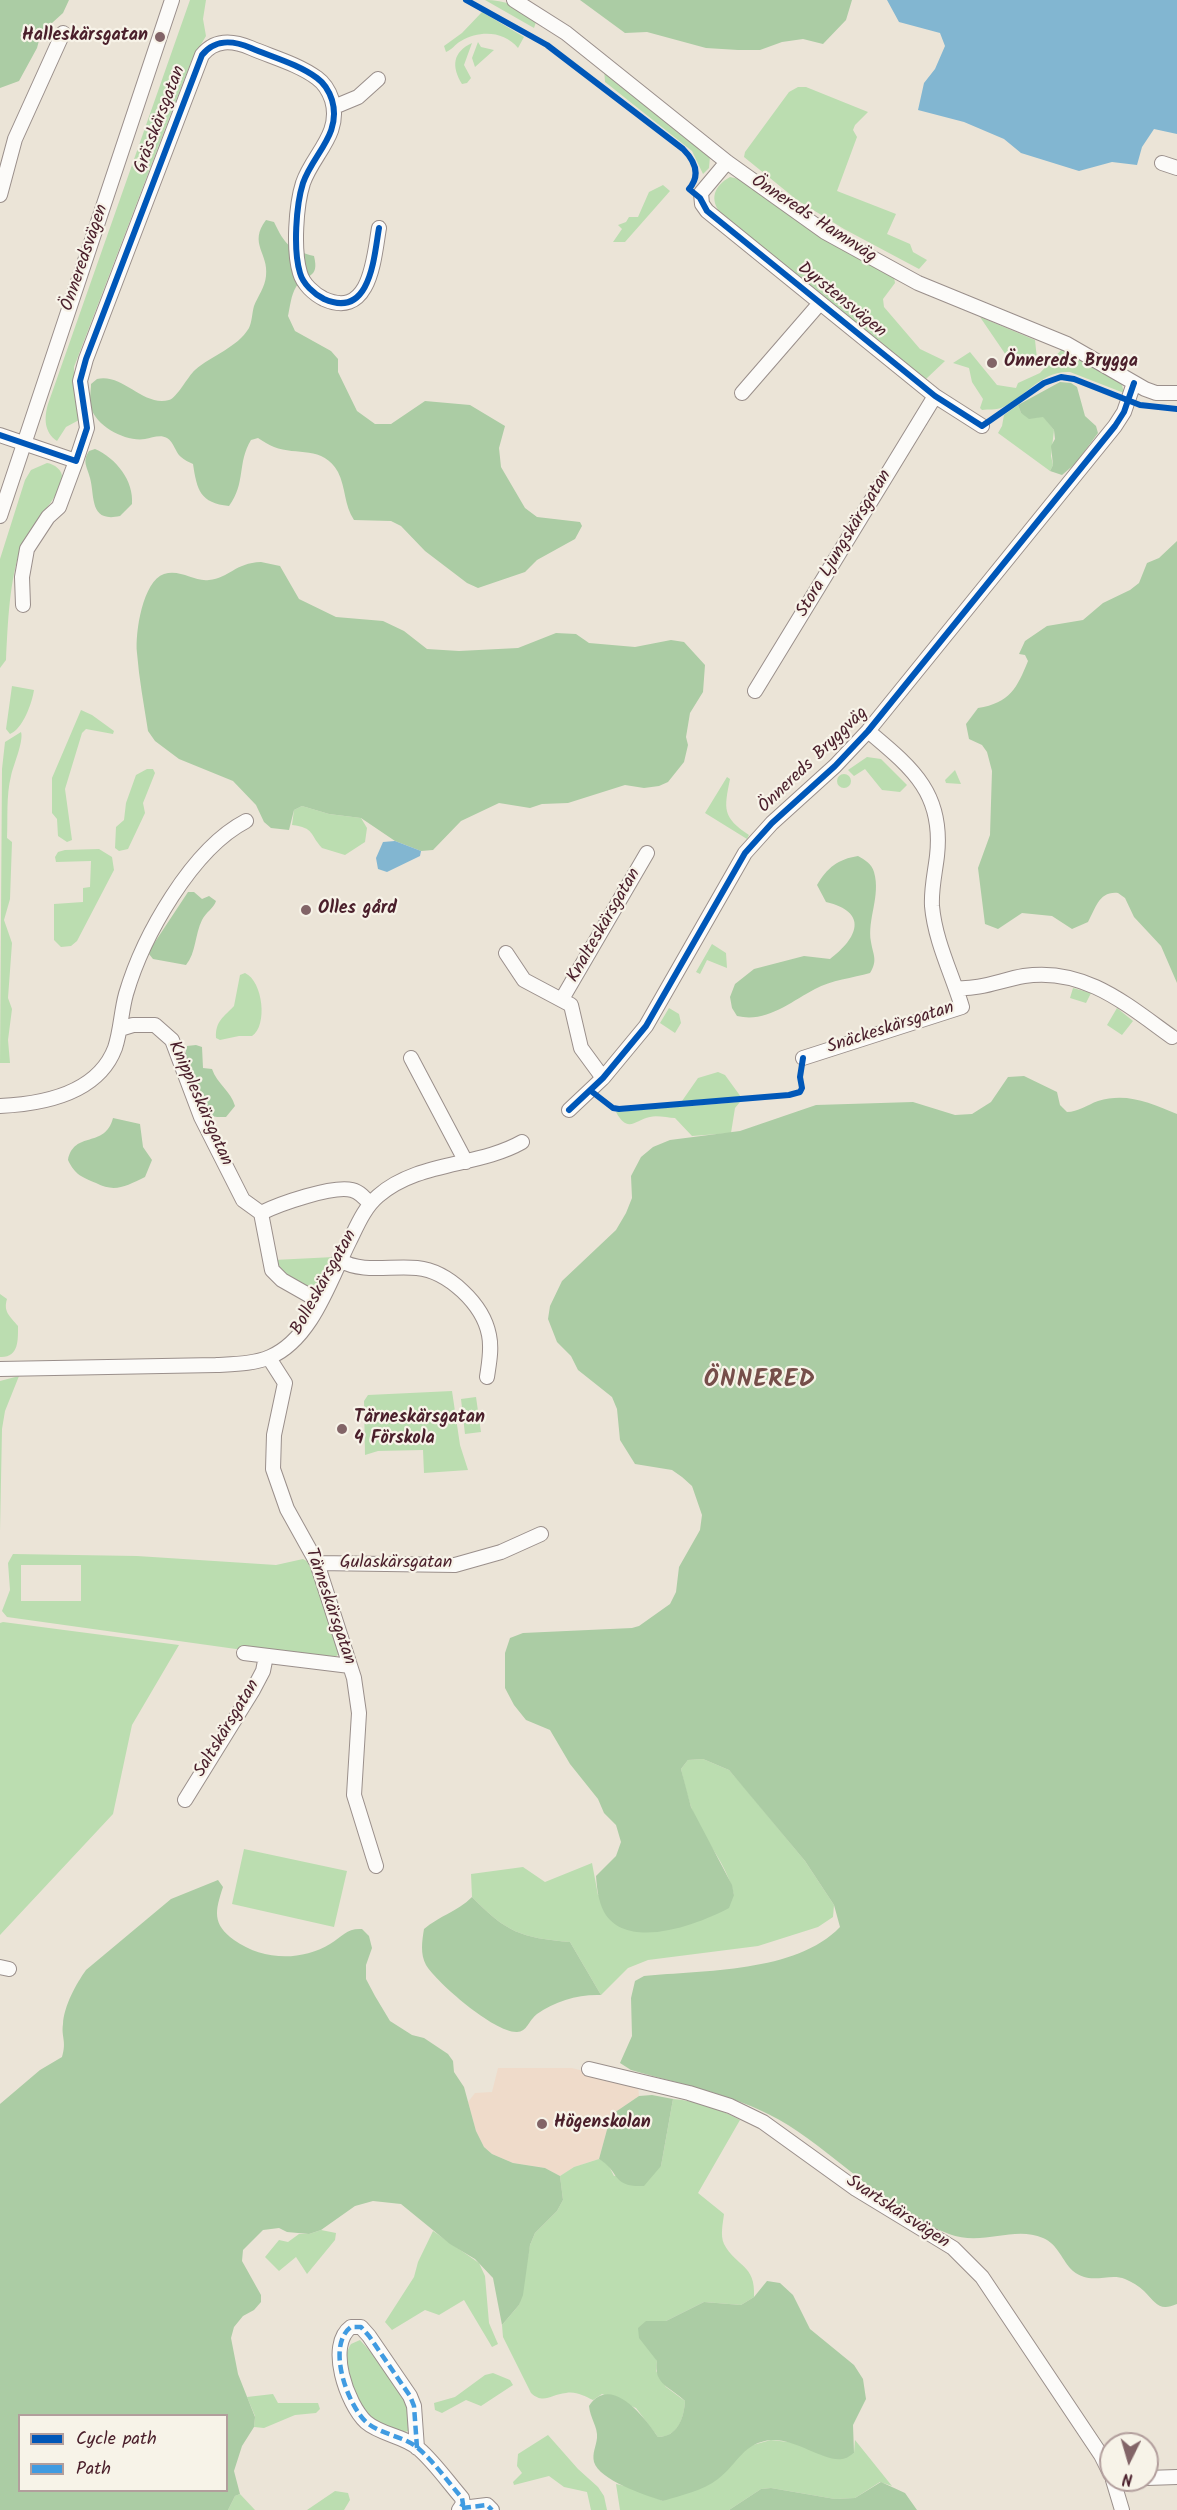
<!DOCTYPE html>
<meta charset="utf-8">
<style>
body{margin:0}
#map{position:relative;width:1177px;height:2510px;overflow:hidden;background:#ebe4d7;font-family:Kalam,sans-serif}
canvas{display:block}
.legend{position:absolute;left:18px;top:2414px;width:210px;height:78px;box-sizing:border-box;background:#f7f3e8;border:2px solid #b29e9c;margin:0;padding:8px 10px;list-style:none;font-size:18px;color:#4a1f2b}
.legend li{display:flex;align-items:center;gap:12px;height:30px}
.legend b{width:30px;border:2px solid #b29e9c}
.north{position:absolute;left:1099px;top:2432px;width:60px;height:60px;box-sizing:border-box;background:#f7f3e8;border:2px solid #b29e9c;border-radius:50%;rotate:185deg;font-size:16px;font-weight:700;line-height:24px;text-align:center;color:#4a1f2b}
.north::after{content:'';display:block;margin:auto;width:21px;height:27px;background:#826467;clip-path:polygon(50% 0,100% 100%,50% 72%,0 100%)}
</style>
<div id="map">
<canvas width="1177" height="2510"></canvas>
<ul class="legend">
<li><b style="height:8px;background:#0057b8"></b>Cycle path</li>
<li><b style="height:8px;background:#409be1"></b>Path</li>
</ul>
<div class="north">N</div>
</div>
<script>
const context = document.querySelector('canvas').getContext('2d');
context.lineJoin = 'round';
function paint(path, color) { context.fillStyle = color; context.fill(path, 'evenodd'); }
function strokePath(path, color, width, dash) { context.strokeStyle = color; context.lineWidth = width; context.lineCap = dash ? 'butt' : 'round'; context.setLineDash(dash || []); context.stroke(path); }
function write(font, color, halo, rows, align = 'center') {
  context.font = font + ' Kalam,sans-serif'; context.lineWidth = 4.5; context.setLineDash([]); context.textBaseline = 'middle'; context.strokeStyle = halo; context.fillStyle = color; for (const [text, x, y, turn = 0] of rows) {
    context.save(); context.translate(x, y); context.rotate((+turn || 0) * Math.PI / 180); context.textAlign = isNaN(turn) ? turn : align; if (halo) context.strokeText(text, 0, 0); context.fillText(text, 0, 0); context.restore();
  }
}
const built = new Path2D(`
 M498,2068H572L638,2085L639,2096L611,2115L599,2159L574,2167L560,2176L545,2168L513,2163L492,2154L484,2147L476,2131L468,2102L475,2093L492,2092Z`);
const green = new Path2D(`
 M190,0H206L203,19L206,36L192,60L182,85L74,367V391L79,420L66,427L57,441C44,432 44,418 48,404Z
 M485,0C505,0 521,7 537,19L534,28Z
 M482,12L524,37L518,48C504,31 480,30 461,41C455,44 452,50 446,52L444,46L462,33Z
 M478,42L481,47L494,50L475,67L472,58Z
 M472,43L464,65L471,78L467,83L462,84C451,66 453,52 472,43Z
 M604,68L710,156L709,168L703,174L692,151L605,82Z
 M798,87H806L868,112L855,125L853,130L857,137L837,191L896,214L887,234L910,244L913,252L927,260L919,269L844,229L797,200L744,157L745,152L789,92Z
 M730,177L739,179L824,238L894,277L895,283L883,299L884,307L920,349L945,361L926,379L721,214C709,199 714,186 730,177Z
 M663,185L670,191L625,242H613L622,229L618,225L626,222L629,217H638L649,192Z
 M980,317L1035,340L1037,359L1026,365L1010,361Z
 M1062,349H1067L1121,381L1124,393L1070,372C1041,370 1025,398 1001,408C996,410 988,409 982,410L980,408L983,399L972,382L969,368L953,363L970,352L997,385L1016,388L1018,383L1040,373Z
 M1018,405L1021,413L1034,418L1043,416L1054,430L1051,456L1053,465L1050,471L998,433L1002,426L1004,415Z
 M47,463C54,464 63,470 62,478C61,497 31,523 22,545C9,580 8,623 6,660L0,668V559L25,480L31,470Z
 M12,686L34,690C32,703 23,729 10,734L6,729Z
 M81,710L92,715L114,731L113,734L86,729L82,733L65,789L72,840L67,842L58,836L57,819L52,813V778Z
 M21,732C24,741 13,766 11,776C6,796 8,818 7,838L12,842L10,899L4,920L12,943L8,998L12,1009L8,1040L10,1063H0L2,769L5,742Z
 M867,757L881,759L907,785L900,792L882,790L865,769L854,776L848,770Z
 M147,769H153L155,773L143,803L145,813L128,849L119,851L115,848L116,827L124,820L126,803L136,775Z
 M955,770L961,784L946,783L945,780Z
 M837 781a7 7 0 1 1 14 0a7 7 0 1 1-14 0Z
 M727,777L730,779C724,809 722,817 749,835L747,839L705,813Z
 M302,806L329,814L361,818L367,828L365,842L345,855L322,848C309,834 315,828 292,825L294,810Z
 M99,849L112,857L114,870L77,941L71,946L61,947L54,940V904L83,902V888L90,887L91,861L56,862L55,857L58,852L65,850Z
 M712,944L726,953L727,968L707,960L700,974L696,972Z
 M245,973C263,981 268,1026 252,1036H239L220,1040L216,1038C215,1021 224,1017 234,1006L240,975Z
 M1073,988L1091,993L1086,1003L1070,998Z
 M669,1008L679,1014L681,1023L675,1033L660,1023Z
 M1117,1008L1133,1021L1122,1035L1107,1025Z
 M718,1072L725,1075L741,1097L682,1101L698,1078Z
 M740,1102L735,1108L731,1133L692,1136L675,1118C668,1118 657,1115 650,1117C635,1120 628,1134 616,1112Z
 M334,1257L322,1283L312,1288L283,1274L274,1260Z
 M0,1294L7,1299C3,1312 10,1316 18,1326C18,1340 19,1358 0,1357Z
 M19,1376L5,1411L2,1429L0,1531V1381Z
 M452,1391L460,1445L468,1470L424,1473L423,1450L378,1451L365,1455L364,1401L368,1395Z
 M476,1397L481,1432L465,1434L461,1399Z
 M13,1554L137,1556L276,1565L303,1559L312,1564L340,1653L334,1658L251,1647L236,1649L7,1617L2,1611L10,1590L8,1563ZM21,1565H81V1601H21Z
 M3,1622L179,1645L132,1725L113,1814L0,1935V1623Z
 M703,1759L729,1770L743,1786L805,1861L834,1905L833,1917L818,1927L758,1946L648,1960L628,1968L601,1995L570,1942C521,1938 506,1932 472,1897L471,1874L523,1867L545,1882L592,1863L598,1895H734C729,1872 714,1851 702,1832C691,1812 686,1791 681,1769L688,1760Z
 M244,1849L347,1871L334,1927L232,1904Z
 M673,2099C698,2101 718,2108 740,2120L698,2193L724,2214C723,2223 720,2235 724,2244C736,2267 756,2264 754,2297L741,2305L704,2302L666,2321H646L657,2361L656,2371L666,2387L685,2401C684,2418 678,2437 658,2437L636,2408L602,2394L593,2400C584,2396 576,2391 566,2393C551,2394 544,2405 531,2393L503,2337L502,2325L519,2305L530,2245L535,2233L557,2211L563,2200L560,2176L574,2167L599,2159L608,2164L614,2176L661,2166Z
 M321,2230L336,2233L335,2240L307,2274L296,2257L279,2271L265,2257L279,2240L288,2242L299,2234H309Z
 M433,2231L479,2263L485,2276L489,2323L498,2344L492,2347L464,2300L439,2315L425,2310L392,2330L385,2322L414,2277L418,2262Z
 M360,2340L377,2359L409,2406V2431C373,2441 332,2371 351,2344Z
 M493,2373L510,2380L513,2385L481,2406L466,2400L442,2413L435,2410L434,2403L455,2397L485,2375Z
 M273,2394L278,2403H318L320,2409L316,2413L295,2415L264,2428L254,2427L255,2416L247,2397Z
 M548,2435L578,2469L598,2487L604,2496L607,2510H591L587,2492L564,2487L549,2476L514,2485L513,2482L522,2473L517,2466L518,2454Z
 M771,2440L797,2443L834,2458L854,2453L855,2440L892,2486L880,2482L855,2498L835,2499L771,2488L761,2489L729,2510H620L616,2484L634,2488L663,2501L735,2459L749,2446Z
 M335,2491L348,2493L350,2500L344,2510H307Z
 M240,2494L255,2510H228L235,2496Z`);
const forest = new Path2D(`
 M0,0H69L63,13L41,33L37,48L19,81L0,88Z
 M580,0H852L846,20L823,44L803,39L782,42L760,50H738L706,48L647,32L625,33Z
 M266,220L274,222C285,245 290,250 314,256C320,280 305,273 296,287C291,295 290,307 288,316L295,331L331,351L338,359V372L357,411L375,424H391L425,401L470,405L505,426L499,448L501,467L525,508L537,517L580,522L582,526L575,539L537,560L525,572L478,588L467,583L425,551L401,526L391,521L354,520C344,505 346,488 338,472C323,445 297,456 274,447C269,445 263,441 258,438L251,440C237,463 246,483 229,506C200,503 197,490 193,464C189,462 184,460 181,457C175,452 174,442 167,438C160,434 152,438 145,439C126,442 97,427 91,408C89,400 91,391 91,384L97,379C123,373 143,407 169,400C177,398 188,376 195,370C212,355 237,348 249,328C252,322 252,313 254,306C258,296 265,287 266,276C269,253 248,244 266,220Z
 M1060,382L1071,383L1077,387L1085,416L1096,426L1098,433L1076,463L1062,475L1050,471L1053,465L1051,446L1055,439L1054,430L1043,417L1029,419L1021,413L1018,405Z
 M95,449C116,458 134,481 132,504L120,516C89,523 95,496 90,478C87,466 82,462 89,451Z
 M1177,541V983L1161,946L1134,917L1125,898L1118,893C1099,891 1096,908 1088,922L1072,929L1052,916L1022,913L998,929L985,924L978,868L990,835L992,771L987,752L982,745L969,739L966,724L978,708C1010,703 1017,688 1028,661L1025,655L1019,654L1025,641L1047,626L1083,620L1103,603L1130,590L1139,583L1147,563L1159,558Z
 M261,562L280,566L299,599L336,617L383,621L404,631L427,649L459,651L518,648L556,633L576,634L589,643L635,647L671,640L684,642L705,665L703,692L690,713L686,737L688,745L684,762L668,782L659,786L644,788L625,785L568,803L542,804L530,808L499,803L461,821L433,850L421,851L395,841L361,818L329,814L302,806L294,810L289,830L271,828L264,822L256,805L233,781L179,759L155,741L148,731C144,705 139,679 137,653C135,632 143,581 164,574C181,569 194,582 209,580C229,578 235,563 261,562Z
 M858,856C865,860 872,864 874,872C881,896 867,919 871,942C873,955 878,960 870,973C853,978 831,980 815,989C790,1002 767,1023 737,1016L732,1008L730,997L735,984L754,969L804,956L830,959C858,938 869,912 826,902L817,885C827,868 838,859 858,856Z
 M188,892H194L202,899L209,896L216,901C214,908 206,912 202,920C195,934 196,953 186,965L153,959L149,954L151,948Z
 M196,1045L202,1047L203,1068L212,1069C217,1084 231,1091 235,1106L226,1117C219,1117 214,1118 208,1113C198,1105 181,1057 187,1046Z
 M1024,1076L1057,1092L1060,1105L1067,1112C1078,1112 1087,1105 1098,1101C1127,1092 1150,1103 1177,1114V2304C1159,2312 1156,2303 1144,2291C1139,2286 1132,2282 1125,2279C1109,2272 1091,2286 1073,2271C1062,2261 1058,2244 1043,2238C1013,2225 983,2247 949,2234C887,2210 843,2160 788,2125C742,2096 683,2085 631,2070L620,2063L632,2036L631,1998L635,1981L644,1976C703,1970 796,1973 840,1927L834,1905L805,1861L729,1770L703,1759L688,1760L681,1769L691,1807L732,1885L734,1895L729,1908C699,1924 627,1952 604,1912C598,1900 597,1888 596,1876L616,1856L621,1842L616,1825L604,1813L598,1799L570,1764L550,1730L526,1720L514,1705L505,1688V1653L510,1638L523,1633L632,1628L639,1626L670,1604L676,1592L679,1567L700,1530L702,1515L692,1486L682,1477L672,1470L635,1464L620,1440L617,1409L612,1397L578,1370L571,1356L557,1342L548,1319L550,1306L562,1281L616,1230L626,1213L632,1198L631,1176L641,1157L653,1147L670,1140L740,1131L816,1105L913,1102L955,1115L972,1114L991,1102L1008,1077Z
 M113,1118L140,1124L143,1147L152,1160L145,1177C126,1186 115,1193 96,1183C82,1177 75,1175 68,1160C74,1130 105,1149 113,1118Z
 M218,1880L223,1887C215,1911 212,1924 234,1940C262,1960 300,1962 330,1944C343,1936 347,1928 362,1929L369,1936L372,1948L366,1965V1979L375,1996L390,2021L412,2035L424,2038L448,2054L453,2061L454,2072L464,2087L476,2131L484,2147L492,2154L513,2163L545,2168L560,2176L563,2200L557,2211L535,2233L530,2245L523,2295L519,2305L502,2325L493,2278L475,2259L450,2244L401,2204L373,2201L355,2206L321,2230L309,2234L287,2232L279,2228L263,2230L243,2250L242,2261L261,2295V2302L254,2310L243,2316L234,2327L231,2338L238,2374L255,2417L254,2427L242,2446L234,2471L240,2494L235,2496L228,2510H0V2104L40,2070L62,2057C67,2041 61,2037 63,2024C64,2006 76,1984 86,1970L171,1899ZM20,2416H226V2490H20Z
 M472,1897C506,1932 521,1938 570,1942L601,1995C579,1994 555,2001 537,2014C529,2020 527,2032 517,2032C495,2033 437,1983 426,1965C420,1954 422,1941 424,1929C439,1916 457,1912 472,1897Z
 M652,2095L673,2099L661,2166L644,2186C610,2187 621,2172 599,2159L611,2115L639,2096Z
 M767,2281L780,2283L793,2295L810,2329L854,2365L863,2379L866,2399L853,2425L854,2453C851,2455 846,2459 842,2459C825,2462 796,2439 772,2440C743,2442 738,2464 718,2479C702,2491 682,2495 663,2501C645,2495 599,2480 594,2462C592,2453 596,2447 597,2438C598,2427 590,2418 589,2406C611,2373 645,2418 658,2437C678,2437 684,2417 685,2401C671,2387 653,2385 657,2361L639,2338L638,2328L646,2321H666L704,2302L741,2305L754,2297Z
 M881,2482L905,2493L917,2510H729L761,2489L771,2488L835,2499L855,2498Z`);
const water = new Path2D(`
 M887,0H1177V134L1154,129L1142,147L1137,165L1112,162L1079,171L1021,153L1004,139L964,122L918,110L924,83L935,69L945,46L940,33L899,22Z
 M395,841L421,851L420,856L387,872L378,869L376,858L383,842Z`);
const minor = new Path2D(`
 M514,0L566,33L727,162L825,232L918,283L1067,344L1145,389L1156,393H1177
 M334,107L358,97L378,79
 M727,162L701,193L702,204L707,211L935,396L982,426
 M1162,163L1177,168
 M0,195L15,139L63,33
 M742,393L820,303
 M0,435L76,461L87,428L80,381L86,359L202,55C215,39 232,40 251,48C272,57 298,64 317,78C324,83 329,91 332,100C342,134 313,154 303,183C296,205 293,250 300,273C303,284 314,294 324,299C371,320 374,256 379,228
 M0,516L172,0
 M23,605L22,577L27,549L48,517L59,507L76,461
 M755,691L935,396
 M506,953L524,980L571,1005L581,1048L603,1078
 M956,988C979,990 1001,980 1024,976C1084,967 1126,1004 1172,1037
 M562,999L647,853
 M120,1029L133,1025H155L172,1040L201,1117L243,1200L261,1213L272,1270L282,1280L319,1301
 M411,1058L466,1162
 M803,1058L962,1007C952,974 935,941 932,906C931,889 935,873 937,856C944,793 912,768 868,731
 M0,1106C43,1104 98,1093 115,1048C121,1030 121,1012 126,994C143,936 192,849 246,821
 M569,1110L603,1078L646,1026L745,853L772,823L835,766L868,731L1115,426L1124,412L1134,383
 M261,1213C279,1204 333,1185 352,1190C360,1192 365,1198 370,1204
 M339,1260C364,1274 391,1265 417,1268C448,1271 483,1304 489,1335C492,1349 489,1363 487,1377
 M269,1358L285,1383L274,1435L273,1469L287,1509L317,1563L354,1678L359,1713L354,1795L376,1866
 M0,1369L216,1365C234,1364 254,1364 270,1357C312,1339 330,1280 349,1242C357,1226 364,1208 378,1196C418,1161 478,1167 522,1142
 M317,1563L455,1565L501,1552L541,1534
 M244,1653L350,1666
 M185,1800L253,1690L263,1671L266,1656
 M0,1967L9,1969
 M589,2069L689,2093L730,2106L763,2122L856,2189L953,2248L982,2277L1101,2455L1111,2475
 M417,2448L414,2406L410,2396L369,2336L361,2327H351C326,2345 347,2404 366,2422C381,2435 405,2436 419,2449C435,2463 448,2482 462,2498L463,2504L459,2510
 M1147,2478L1177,2477
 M1113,2480L1122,2510
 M462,2508L487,2505L492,2510`);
const quiet = new Path2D(`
 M417,2448L414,2406L410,2396L369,2336L361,2327H351C326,2345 347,2404 366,2422C381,2435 405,2436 419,2449C435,2463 448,2482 462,2498L463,2504L459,2510
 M462,2508L487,2505L492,2510`);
const cycleway = new Path2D(`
 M466,0L547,45L683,149C695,161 701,175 689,189L700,198L707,211L935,396L982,426L1044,383L1061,377L1074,379L1140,405L1177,409
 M0,435L76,461L87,428L80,381L86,359L202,55C215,39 232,40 251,48C272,57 298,64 317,78C324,83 329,91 332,100C342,134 313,154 303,183C296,205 293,250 300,273C303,284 314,294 324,299C371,320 374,256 379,228
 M591,1091L613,1108L619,1109L789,1095L800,1092L802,1088L800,1077L803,1058
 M569,1110L603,1078L646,1026L745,853L772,823L835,766L868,731L1115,426L1124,412L1134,383`);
const markers = [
 [160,37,6,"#826467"],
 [992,363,6,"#826467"],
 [306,910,6,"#826467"],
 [342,1429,6,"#826467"],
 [542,2124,6,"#826467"]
];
const poiNames = [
 ["Halleskärsgatan",148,37,"right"],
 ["Önnereds Brygga",1004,363],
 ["Olles gård",318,910],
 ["Tärneskärsgatan",354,1419],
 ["4 Förskola",354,1440],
 ["Högenskolan",554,2124]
];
const streetNames = [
 ["Grässkärsgatan",161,120,-69],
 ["Önnereds Hamnväg",813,220,33],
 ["Önneredsvägen",86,258,-71],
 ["Dyrstensvägen",841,301,39],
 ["Stora Ljungskärsgatan",845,544,-59],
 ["Önnereds Bryggväg",814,761,-44],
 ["Knalteskärsgatan",605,926,-60],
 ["Snäckeskärsgatan",891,1029,-18],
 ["Knippleskärsgatan",199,1104,66],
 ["Bolleskärsgatan",325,1283,-61],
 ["Gulaskärsgatan",396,1564],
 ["Tärneskärsgatan",329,1607,71],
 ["Saltskärsgatan",228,1729,-59],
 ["Svartskärsvägen",897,2213,33]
];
const districtNames = [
 ["ÖNNERED",760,1382]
];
paint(built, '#efdbca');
paint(green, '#bbddb0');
paint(forest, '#abcca4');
paint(water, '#82b6d1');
strokePath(minor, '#9a8f8b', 16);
strokePath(minor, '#fcfbf9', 14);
strokePath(quiet, '#409be1', 4.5, [9, 4.5]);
strokePath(cycleway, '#0057b8', 6);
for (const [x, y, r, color] of markers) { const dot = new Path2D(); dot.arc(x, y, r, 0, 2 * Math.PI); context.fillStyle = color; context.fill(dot); strokePath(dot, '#f7f3e8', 2); }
write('bold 18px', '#4a1f2b', '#f7f3e8', poiNames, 'left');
write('18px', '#4a1f2b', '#f7f3e8', streetNames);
context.letterSpacing = '1.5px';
write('bold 24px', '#764e4a', '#f7f3e8', districtNames);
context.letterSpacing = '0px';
</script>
